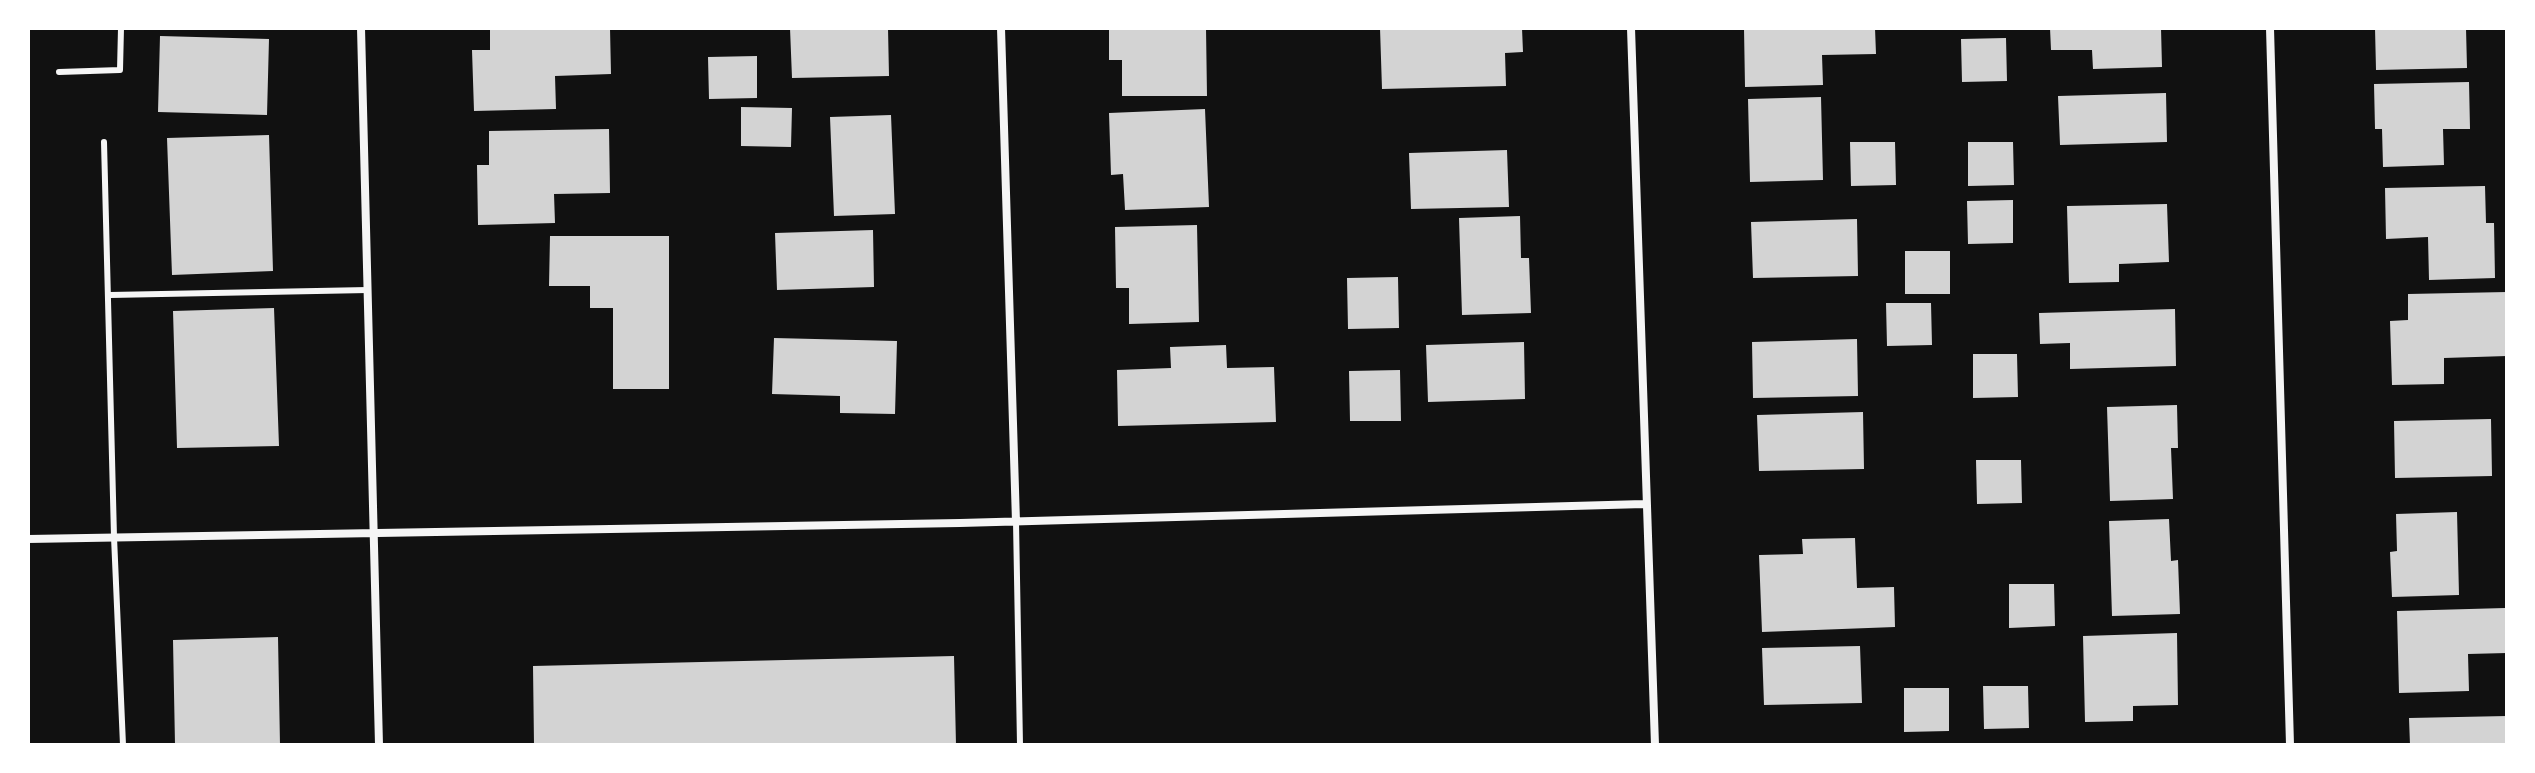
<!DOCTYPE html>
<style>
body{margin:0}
#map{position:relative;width:2535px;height:773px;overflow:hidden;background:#111;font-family:Lato,sans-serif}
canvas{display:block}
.frame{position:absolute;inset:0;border:30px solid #fff;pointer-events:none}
</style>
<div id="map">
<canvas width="2535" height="773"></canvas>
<div class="frame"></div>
</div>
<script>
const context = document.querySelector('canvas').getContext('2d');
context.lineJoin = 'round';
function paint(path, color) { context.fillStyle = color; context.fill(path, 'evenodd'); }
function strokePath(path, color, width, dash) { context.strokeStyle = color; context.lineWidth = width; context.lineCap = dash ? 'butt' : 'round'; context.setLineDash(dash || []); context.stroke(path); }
const building = new Path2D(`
 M490,28H610L611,74L555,76L556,109L474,111L472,50H490Z
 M790,28H888L889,76L792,78Z
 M1109,28H1206L1207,96H1122V60H1109Z
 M1380,28H1522L1523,52L1505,53L1506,86L1382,89Z
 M1744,28H1875L1876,54L1822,55L1823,85L1745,87Z
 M2050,28H2161L2162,67L2093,69L2092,50H2051Z
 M2375,28H2466L2467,68L2376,70Z
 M160,36L269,39L267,115L158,112Z
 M2006,38L2007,81L1962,82L1961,39Z
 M757,56V98L709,99L708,57Z
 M2469,82L2470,129H2443L2444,165L2383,167L2382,129H2375L2374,84Z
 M2166,93L2167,142L2060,145L2058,96Z
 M1821,97L1823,180L1750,182L1748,99Z
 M741,107L792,108L791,147L741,146Z
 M1205,109L1209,207L1125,210L1123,174L1111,175L1109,113Z
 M891,115L895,214L834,216L830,117Z
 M609,129L610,193L554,194L555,223L478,225L477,165H489V131Z
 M269,135L273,271L172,275L167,138Z
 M1850,142H1895L1896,185L1851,186Z
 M1968,142H2013L2014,185L1968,186Z
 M1507,150L1509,207L1411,209L1409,153Z
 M2485,186L2486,223H2494L2495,278L2429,280L2428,237L2386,239L2385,188Z
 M2013,200V243L1968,244L1967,201Z
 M2167,204L2169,262L2119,264V282L2069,283L2067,206Z
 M1520,216L1521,258H1529L1531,313L1462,315L1459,218Z
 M1857,219L1858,276L1753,278L1751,222Z
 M1197,225L1199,322L1129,324V288H1116L1115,227Z
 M873,230L874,287L777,290L775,233Z
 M550,236H669V389H613V308H590V286H549Z
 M1905,251H1950V294H1905Z
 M1398,277L1399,328L1348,329L1347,278Z
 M2507,292V356L2444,358V384L2392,385L2390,321L2408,320V294Z
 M1886,303H1931L1932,345L1887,346Z
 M274,308L279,446L177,448L173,311Z
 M2175,309L2176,366L2070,369V343L2040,344L2039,313Z
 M774,338L897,341L895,414L840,413V396L772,394Z
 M1857,339L1858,396L1753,398L1752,342Z
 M1524,342L1525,399L1428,402L1426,345Z
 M1226,345L1227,368L1274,367L1276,422L1118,426L1117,370L1171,368L1170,347Z
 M1973,354H2017L2018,397L1973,398Z
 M1400,370L1401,421H1350L1349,371Z
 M2177,405L2178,448H2171L2173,499L2110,501L2107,407Z
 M1863,412L1864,469L1759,471L1757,415Z
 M2491,419L2492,476L2395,478L2394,421Z
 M1976,460H2021L2022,503L1977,504Z
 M2457,512L2459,595L2392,597L2390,552L2397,551L2396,514Z
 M2169,519L2171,561L2178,560L2180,614L2112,616L2109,521Z
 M1855,538L1857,588L1894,587L1895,627L1762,632L1759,555L1803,554L1802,539Z
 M2009,584H2054L2055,626L2009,628Z
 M2505,608L2507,653L2468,654L2469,691L2399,693L2397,611Z
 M2177,633L2178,705L2133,706V721L2085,722L2083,636Z
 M278,637L280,745H175L173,640Z
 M1860,646L1862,703L1764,705L1762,648Z
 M954,656L956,745H534L533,666Z
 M1983,686H2028L2029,728L1984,729Z
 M1904,688H1949V731L1904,732Z
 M2507,716V745H2410L2409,718Z`);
const service = new Path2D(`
 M59,72L120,70L121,28
 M104,142L114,537L123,745
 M110,295L368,290
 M1016,522L1020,745`);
const minor = new Path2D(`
 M361,28L379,745
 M1001,28L1016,522
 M1631,28L1655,745
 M2270,28L2290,745
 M28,539L960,523L1644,504`);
paint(building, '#d3d3d3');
strokePath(service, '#f5f5f5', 6);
strokePath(minor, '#f5f5f5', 8);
</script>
